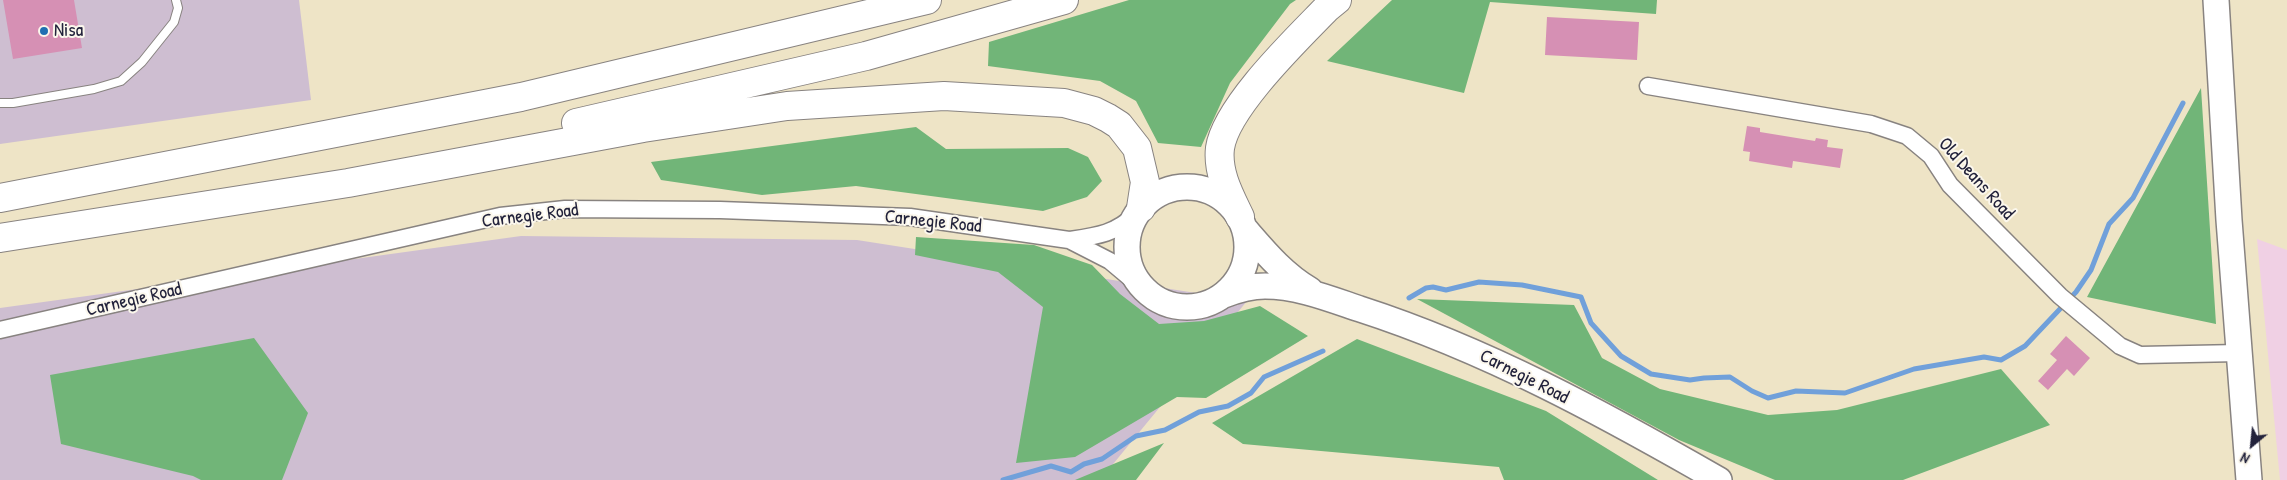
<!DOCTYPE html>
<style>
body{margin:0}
#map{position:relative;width:2287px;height:480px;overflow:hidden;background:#eee4c6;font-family:"Patrick Hand",sans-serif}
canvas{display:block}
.north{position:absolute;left:2227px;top:420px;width:50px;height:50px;-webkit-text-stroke:4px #fbf7ec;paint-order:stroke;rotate:208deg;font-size:14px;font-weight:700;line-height:20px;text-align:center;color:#22223b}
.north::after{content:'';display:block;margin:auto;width:18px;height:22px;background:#22223b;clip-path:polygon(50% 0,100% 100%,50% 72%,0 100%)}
</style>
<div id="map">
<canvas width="2287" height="480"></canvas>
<div class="north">N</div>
</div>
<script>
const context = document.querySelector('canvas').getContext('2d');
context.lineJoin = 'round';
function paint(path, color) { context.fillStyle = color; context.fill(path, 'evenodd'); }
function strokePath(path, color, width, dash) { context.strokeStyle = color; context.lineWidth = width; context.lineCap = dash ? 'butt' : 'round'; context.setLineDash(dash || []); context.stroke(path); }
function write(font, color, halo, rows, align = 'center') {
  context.font = font + ' "Patrick Hand",sans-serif'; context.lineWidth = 4; context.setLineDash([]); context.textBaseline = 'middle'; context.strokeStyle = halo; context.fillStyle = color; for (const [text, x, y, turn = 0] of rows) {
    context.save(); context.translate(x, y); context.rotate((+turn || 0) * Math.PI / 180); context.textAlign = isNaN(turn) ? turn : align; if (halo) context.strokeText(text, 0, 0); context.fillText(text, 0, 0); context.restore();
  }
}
const built = new Path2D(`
 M2257,239L2287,250V480H2280Z`);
const industrial = new Path2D(`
 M0,0H299L311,100L0,144Z
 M521,236L857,240L1247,301L1100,480H0V308Z`);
const forest = new Path2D(`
 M1129,0H1296L1290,4L1230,83L1201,147L1158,143L1136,101L1100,81L988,66L989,42Z
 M1392,0H1657L1656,14L1490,2L1464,93L1327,61Z
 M2201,88L2216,324L2087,297Z
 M916,127L946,149L1068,148L1088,157L1102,181L1087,197L1043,211L856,186L762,195L661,180L651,162Z
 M916,237L1034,245L1092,265L1120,294L1159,324L1204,321L1260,306L1308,336L1206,398L1177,397L1075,457L1016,463L1043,307L998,272L915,255Z
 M1417,299L1574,305L1602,358L1660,389L1768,415L1837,410L2001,369L2050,425L1903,480H1775L1679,440Z
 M254,338L308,413L282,480H201L193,476L61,444L50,375Z
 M1357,339L1546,411L1658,480H1504L1499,467L1243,444L1212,423Z
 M1164,443L1136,480H1075Z`);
const stream = new Path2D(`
 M1409,298L1426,288L1433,287L1446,290L1479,282L1522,285L1581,297L1591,323L1621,356L1651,374L1690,380L1704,378L1730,377L1752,391L1768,398L1796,391L1845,393L1914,369L1984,357L2001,360L2025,346L2076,292L2091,270L2109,224L2133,198L2183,103
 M1003,480L1051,466L1071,472L1084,464L1102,459L1136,436L1165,430L1199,412L1228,406L1251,393L1264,377L1323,351`);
const building = new Path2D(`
 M3,0H74L82,48L13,59Z
 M1547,17L1639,22L1637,60L1545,55Z
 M1747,126L1760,128V132L1815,141L1816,138L1828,140L1827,147L1843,149L1840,168L1793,161L1792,168L1749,161L1750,152L1743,151Z
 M2066,336L2090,358L2074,376L2067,369L2048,390L2038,381L2057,360L2050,354Z`);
const lane = new Path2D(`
 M0,103H13L94,89L121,81L142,62L174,22L178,8L176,0`);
const street = new Path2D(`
 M1648,86L1871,124L1907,136L1931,156L1950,185L2060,296L2120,346L2140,355L2239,353
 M1069,240C1097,236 1115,234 1136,214
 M0,330L500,216L565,209L720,210L910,217L1069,240L1110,261L1147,292`);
const primary = new Path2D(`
 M2216,0L2229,220L2249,480
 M1127 247a60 60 0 1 1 120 0a60 60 0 1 1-120 0Z
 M1245,229C1265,252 1283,274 1310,290
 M1224,295C1237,290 1251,286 1265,286C1298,286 1330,299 1360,309C1487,350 1604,414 1719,480`);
const highway = new Path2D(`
 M576,123L866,56L1064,0
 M0,198L521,97L927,0
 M1240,217C1230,196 1217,173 1220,148C1226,107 1297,39 1326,9L1337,0
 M0,238L348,183L643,128L787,106L944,96L1064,103L1094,111L1108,118L1119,125L1137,148L1145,182L1141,208`);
const markers = [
 [44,31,5,"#1f6fb2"]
];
const poiNames = [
 ["Nisa",54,31]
];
const streetNames = [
 ["Old Deans Road",1976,179,48],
 ["Carnegie Road",530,216,-7],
 ["Carnegie Road",933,222,6],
 ["Carnegie Road",134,300,-13],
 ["Carnegie Road",1524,377,27]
];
paint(built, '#f0d0e4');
paint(industrial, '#cebed1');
paint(forest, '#71b578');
strokePath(stream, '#70a0da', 5);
paint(building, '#d690b4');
strokePath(lane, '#888380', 10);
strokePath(street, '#888380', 19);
strokePath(primary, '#888380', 28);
strokePath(highway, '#888380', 30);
strokePath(lane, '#fff', 8);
strokePath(street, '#fff', 16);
strokePath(primary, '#fff', 25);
strokePath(highway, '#fff', 28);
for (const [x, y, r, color] of markers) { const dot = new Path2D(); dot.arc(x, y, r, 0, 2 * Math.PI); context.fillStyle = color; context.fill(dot); strokePath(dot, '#fbf7ec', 2); }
write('19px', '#22223b', '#fbf7ec', poiNames, 'left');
write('19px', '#22223b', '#fbf7ec', streetNames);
</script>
